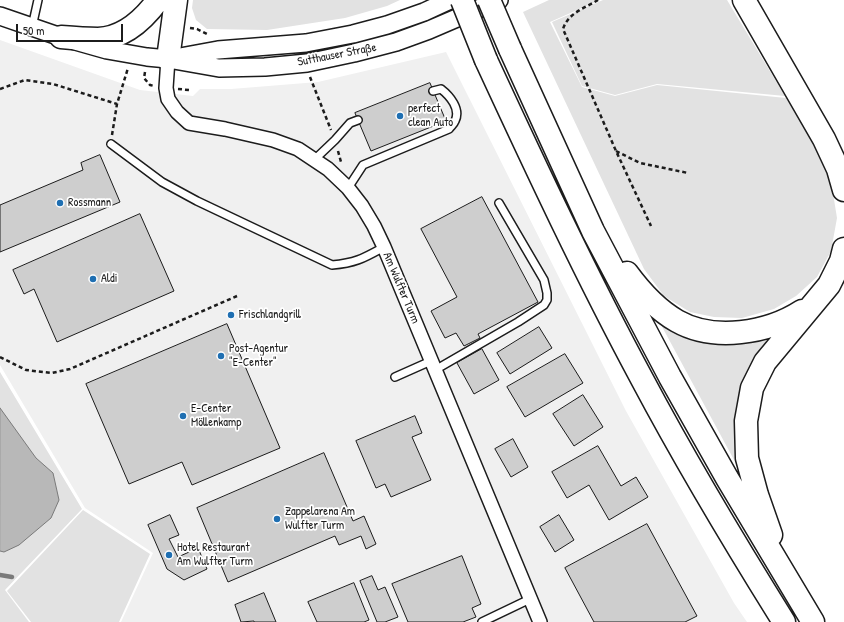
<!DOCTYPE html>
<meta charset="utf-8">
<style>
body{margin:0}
#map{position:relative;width:844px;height:622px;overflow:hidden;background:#fff;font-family:"Patrick Hand",sans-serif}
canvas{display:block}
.scale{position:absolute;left:16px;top:24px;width:107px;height:18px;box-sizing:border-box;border:2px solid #1c1c1c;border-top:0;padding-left:5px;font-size:12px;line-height:14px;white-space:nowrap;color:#1c1c1c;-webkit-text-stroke:3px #fff;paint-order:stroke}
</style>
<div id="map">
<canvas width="844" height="622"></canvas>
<div class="scale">50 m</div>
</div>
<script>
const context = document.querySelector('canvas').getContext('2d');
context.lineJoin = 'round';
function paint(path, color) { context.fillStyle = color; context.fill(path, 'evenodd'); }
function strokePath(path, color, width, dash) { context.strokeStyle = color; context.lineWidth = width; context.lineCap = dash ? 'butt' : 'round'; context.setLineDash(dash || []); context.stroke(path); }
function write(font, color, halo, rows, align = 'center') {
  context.font = font + ' "Patrick Hand",sans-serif'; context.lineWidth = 3.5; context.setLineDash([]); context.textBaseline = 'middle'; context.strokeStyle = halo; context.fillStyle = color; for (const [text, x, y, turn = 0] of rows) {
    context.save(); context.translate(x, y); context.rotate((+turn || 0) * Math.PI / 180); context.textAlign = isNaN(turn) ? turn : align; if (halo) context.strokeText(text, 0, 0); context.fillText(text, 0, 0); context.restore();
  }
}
const built = new Path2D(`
 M0,40L140,90L193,96L200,89H231L318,82L446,52L626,411L734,603L747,622H121L153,553L85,508L0,365Z`);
const green = new Path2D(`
 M193,0H400L387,6L345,18L267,30L207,29L196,20L192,8Z
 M549,0H600L550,22L582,87L615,96L657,85L786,98L818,152L832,187L837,218L831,251L817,277L796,296L774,309L742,318L714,317L690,312L664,296L644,269L523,12Z
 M603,0H727L785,96L657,84L615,95L582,86L552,22Z
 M653,310L677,327L792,322L758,360L740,471Z
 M0,372L82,509L5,590L29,622H0Z
 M83,510L150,554L119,622H31L7,591Z`);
const water = new Path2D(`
 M0,408L36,458L53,473L59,500L51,518L19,545L4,552L0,551Z`);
const stream = new Path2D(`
 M0,575L12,577`);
const building = new Path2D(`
 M430,83L446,121L371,151L355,113Z
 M100,155L120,202L0,252V205L83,170L81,163Z
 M482,197L538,302L478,334L480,338L464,346L456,333L445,338L431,311L457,297L421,229Z
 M140,214L174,291L57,342L34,289L24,294L13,270Z
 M227,324L280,448L192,485L182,462L129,484L86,384Z
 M539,327L552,348L510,374L497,353Z
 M482,349L499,380L474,394L457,363Z
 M565,354L583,383L525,417L507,387Z
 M583,395L603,427L574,446L553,414Z
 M415,416L422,433L412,437L431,480L391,497L385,484L376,488L356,441Z
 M513,439L528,467L511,477L495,449Z
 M598,446L621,486L636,477L648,497L609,520L589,485L567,498L552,472Z
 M324,453L353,521L364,516L376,544L366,549L361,536L339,545L335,536L228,582L197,508Z
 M170,515L179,535L169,539L178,557L198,548L207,569L184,580L167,569L148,525Z
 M559,515L574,540L555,552L540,527Z
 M647,524L697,616L685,622H594L565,568Z
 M462,556L481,604L472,608L476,617L463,622H408L392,584Z
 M372,576L378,590L385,587L398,617L385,622H377L360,581Z
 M354,583L369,620L364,622H317L308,602Z
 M264,593L276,622H254V621L241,622L235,605Z`);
const path = new Path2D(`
 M598,0C585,8 568,13 563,29L616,151L651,226
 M190,28L197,29L209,35
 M145,72L144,78L150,85L154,86
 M310,77L331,130
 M0,89L25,80L53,84L117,104
 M178,89L189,90
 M112,135L117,104L128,68
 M338,151L341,162
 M616,151L640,163L688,173
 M0,357L26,370L52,373L70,369L237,296`);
const service = new Path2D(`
 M32,27L38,0
 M111,144L162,182L197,201L332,265C356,263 364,258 384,247
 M314,160L335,140L350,123L358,120
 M348,188L363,165L449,129C451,126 454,124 455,121C461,109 450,96 441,89L433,91
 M435,370L518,322L544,305L547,300V293L544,280L499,203
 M395,377L431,361
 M482,622L530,599`);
const minor = new Path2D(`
 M168,59L166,88L168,99L177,112L189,123L225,129L273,140L298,149L328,169L348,188L362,206L374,226L384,247L540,622`);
const tertiary = new Path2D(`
 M0,16L61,37L107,50L147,57L168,59L219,68L265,67L307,63L354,53L396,42L429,30L499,0
 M180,57L218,50L306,43L353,34L387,25L424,12L450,0`);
const motorway = new Path2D(`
 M744,0L824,139L838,169L844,190
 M61,37C73,38 86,39 98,39C124,38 144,19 158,0
 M510,49L593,231L670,377L727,478L813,622
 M168,59L176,0
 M486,60C536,168 586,275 642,379C686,462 734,542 784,622
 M627,273C641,292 656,309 677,321C714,342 768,333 802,311
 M771,535L757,495L747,458L746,421L752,388L765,362L829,285L841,261L844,249`);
const motorwayBridge = new Path2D(`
 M462,0L486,60
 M489,0L510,49`);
const markers = [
 [400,116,4,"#1f6fb2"],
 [60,203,4,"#1f6fb2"],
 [93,279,4,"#1f6fb2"],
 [231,315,4,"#1f6fb2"],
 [221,356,4,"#1f6fb2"],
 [183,416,4,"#1f6fb2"],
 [277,519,4,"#1f6fb2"],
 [169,555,4,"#1f6fb2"]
];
const streetNames = [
 ["Sutthauser Straße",337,55,-11],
 ["Am Wulfter Turm",401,288,67]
];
const poiNames = [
 ["perfect",408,109],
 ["clean Auto",408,123],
 ["Rossmann",68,203],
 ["Aldi",101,279],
 ["Frischlandgrill",239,315],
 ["Post-Agentur",229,349],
 ["\"E-Center\"",229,363],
 ["E-Center",191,409],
 ["Möllenkamp",191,423],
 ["Zappelarena Am",285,512],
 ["Wulfter Turm",285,526],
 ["Hotel Restaurant",177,548],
 ["Am Wulfter Turm",177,562]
];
paint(built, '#f0f0f0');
paint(green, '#e2e2e2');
paint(water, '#b8b8b8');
strokePath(water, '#7a7a7a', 1);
strokePath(stream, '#7a7a7a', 4.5);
paint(building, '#cecece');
strokePath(building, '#1c1c1c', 1);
strokePath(service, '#1c1c1c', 10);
strokePath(minor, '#1c1c1c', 16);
strokePath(tertiary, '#1c1c1c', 20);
strokePath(motorway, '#1c1c1c', 25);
strokePath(path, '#1c1c1c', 2.5, [4, 3]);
strokePath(service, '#fff', 7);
strokePath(minor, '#fff', 13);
strokePath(tertiary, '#fff', 17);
strokePath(motorway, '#fff', 22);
strokePath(motorwayBridge, '#1c1c1c', 25, []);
strokePath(motorwayBridge, '#fff', 22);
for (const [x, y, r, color] of markers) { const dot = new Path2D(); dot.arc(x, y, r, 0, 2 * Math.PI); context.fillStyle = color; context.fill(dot); strokePath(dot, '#fff', 1.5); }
write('12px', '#1c1c1c', '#fff', streetNames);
write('12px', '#1c1c1c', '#fff', poiNames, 'left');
</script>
